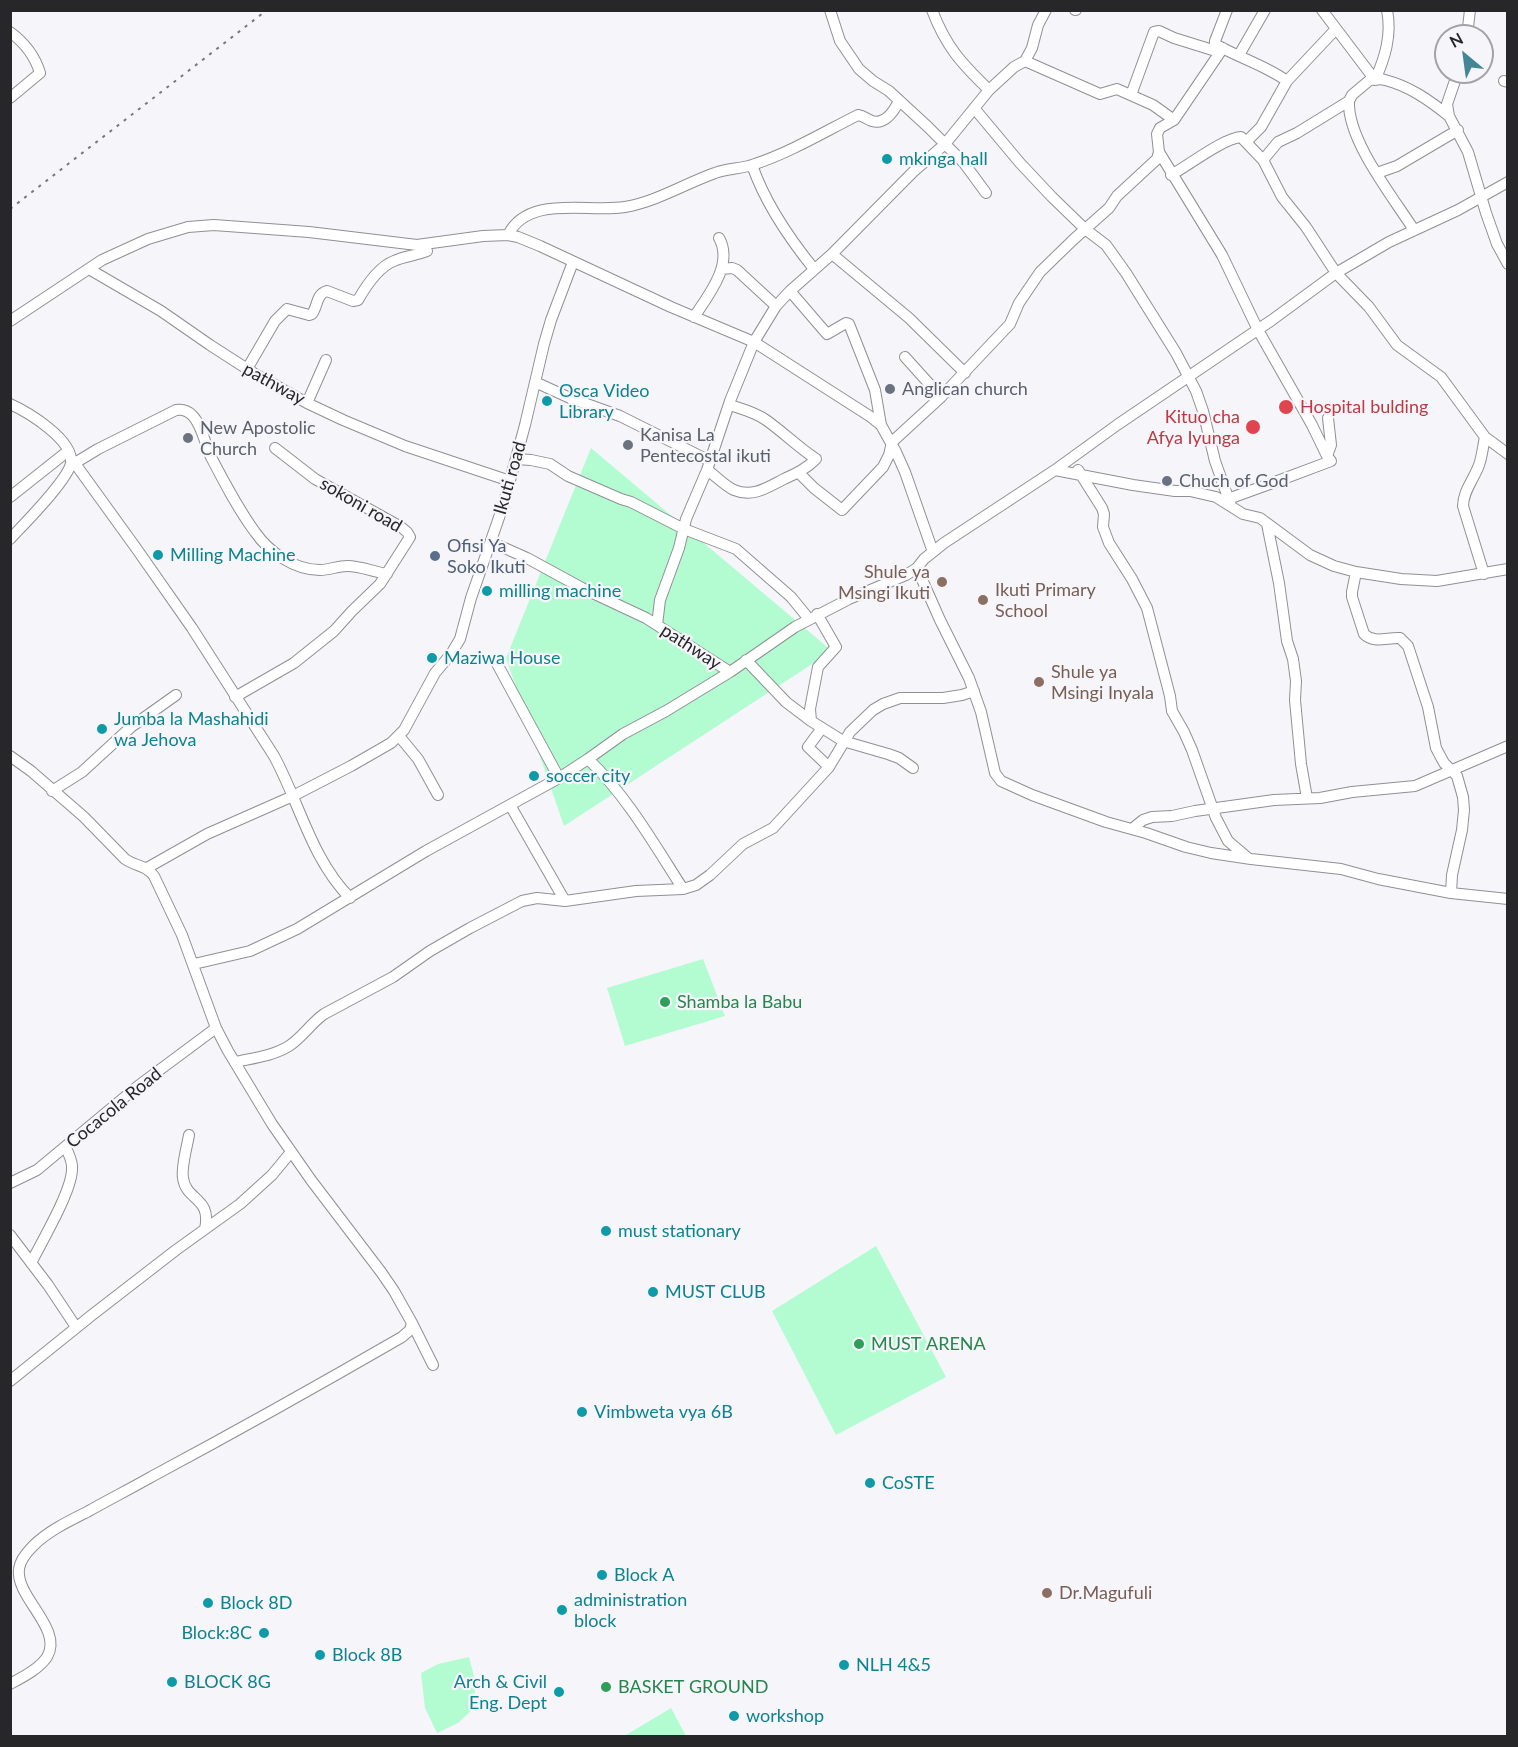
<!DOCTYPE html>
<style>
body{margin:0}
#map{position:relative;width:1518px;height:1747px;overflow:hidden;background:#f5f5fa;font-family:Lato,sans-serif}
canvas{display:block}
.frame{position:absolute;inset:0;border:12px solid #272729;pointer-events:none}
.north{position:absolute;left:1434px;top:24px;width:60px;height:60px;box-sizing:border-box;background:#f5f5fa;border:2px solid #a3a3a6;border-radius:50%;rotate:331deg;font-size:16px;font-weight:700;line-height:24px;text-align:center;color:#272729}
.north::after{content:'';display:block;margin:auto;width:21px;height:27px;background:#438696;clip-path:polygon(50% 0,100% 100%,50% 72%,0 100%)}
</style>
<div id="map">
<canvas width="1518" height="1747"></canvas>
<div class="frame"></div>
<div class="north">N</div>
</div>
<script>
const context = document.querySelector('canvas').getContext('2d');
context.lineJoin = 'round';
function paint(path, color) { context.fillStyle = color; context.fill(path, 'evenodd'); }
function strokePath(path, color, width, dash) { context.strokeStyle = color; context.lineWidth = width; context.lineCap = dash ? 'butt' : 'round'; context.setLineDash(dash || []); context.stroke(path); }
function write(font, color, halo, rows, align = 'center') {
  context.font = font + ' Lato,sans-serif'; context.lineWidth = 4.5; context.setLineDash([]); context.textBaseline = 'middle'; context.strokeStyle = halo; context.fillStyle = color; for (const [text, x, y, turn = 0] of rows) {
    context.save(); context.translate(x, y); context.rotate((+turn || 0) * Math.PI / 180); context.textAlign = isNaN(turn) ? turn : align; if (halo) context.strokeText(text, 0, 0); context.fillText(text, 0, 0); context.restore();
  }
}
const green = new Path2D(`
 M591,448L832,651L564,826L506,658Z
 M703,959L725,1016L625,1046L607,988Z
 M876,1246L946,1377L836,1435L772,1311Z
 M469,1657L476,1684L472,1710L458,1723L437,1733L425,1708L421,1673L438,1664Z
 M671,1708L686,1736H627L626,1735Z`);
const minor = new Path2D(`
 M830,10L840,41L859,69L873,81L889,91L928,127L964,163L986,193
 M932,10C946,47 962,64 989,90
 M1075,10H1076
 M1227,10L1215,41V44C1239,58 1265,65 1287,81
 M1322,10L1375,80
 M10,32C25,43 35,56 40,73L10,98
 M1467,36L1470,10
 M1239,55L1265,10
 M1025,61L1100,94L1117,89L1153,105L1174,120
 M1458,72L1447,104L1449,116L1468,152L1486,213L1497,244L1508,264
 M1375,80C1385,58 1392,35 1387,10
 M1504,81L1508,82
 M1131,95L1154,32L1159,31L1174,38L1219,52
 M1349,101C1347,140 1393,197 1414,230
 M974,108L1020,163L1052,197L1085,229L1106,245L1126,273L1176,353L1196,391L1203,411L1215,461L1231,506
 M1246,142L1261,127L1287,81L1335,30
 M1159,152L1222,255L1258,330L1312,425L1327,456
 M1263,160L1278,142L1297,133L1349,101L1352,95L1371,79C1376,81 1379,78 1385,80C1409,86 1429,100 1449,116
 M752,165C765,203 789,238 814,269
 M1377,173L1397,166L1458,130
 M1171,175C1189,165 1224,138 1241,137L1263,160L1282,197L1306,227L1336,273L1369,307L1397,345L1441,377L1485,437L1508,454
 M508,235C528,194 588,213 625,207C658,201 684,184 715,173C728,168 742,169 755,164C791,152 824,132 858,115C864,116 866,119 872,121C885,125 894,111 899,101
 M832,254L909,318L965,373
 M89,269L161,311L210,345L255,374L307,403L343,420L405,446L510,481
 M722,269L732,268L737,270L776,306
 M790,291L827,334L846,323L849,324L875,390L881,425
 M694,317C708,296 734,264 719,238
 M10,321L102,260L148,239L188,227L214,225L309,232L417,245L483,236L508,235L518,237L540,246L671,307L754,342L871,417L881,425L896,452L905,472L933,552
 M905,357L941,397
 M247,369L275,321L287,309L309,315L312,314C318,306 316,294 327,291L353,301L358,300C366,286 378,267 394,261C404,256 415,256 427,251
 M535,382L570,398L620,416L710,461
 M307,403L326,360
 M10,404C28,412 74,440 71,463C68,480 24,524 10,539
 M71,458L136,548L192,628L274,756C300,804 311,858 350,898
 M516,459L531,460L550,464L568,476L621,499L631,502L684,529L736,549L791,597L809,619
 M75,463L98,449L176,410C182,409 187,410 192,415C202,425 205,444 211,457C224,482 238,509 255,532C269,552 294,570 320,570C329,570 338,566 347,566C361,566 374,572 387,574
 M707,470C716,476 725,486 734,490C753,498 768,487 784,479C797,473 806,469 816,459C798,447 783,432 766,420C755,412 742,409 730,405
 M1055,470L1133,485L1175,491H1190L1216,497L1243,514L1260,518L1310,555L1334,566L1356,572L1401,579L1437,581L1508,569
 M1078,470L1102,508L1104,514L1103,527L1109,543L1132,579L1147,608L1170,696L1172,711L1184,732L1192,750L1216,818L1228,841L1248,858
 M799,473L814,488L842,510L883,467L889,455L892,442L941,397L1010,324L1019,303L1040,272L1074,239L1109,208L1117,196L1157,159L1159,152L1157,134L1160,128L1174,120L1223,48
 M10,497L68,451
 M1228,499L1275,482L1331,461L1327,456L1331,445L1328,418
 M1267,524L1279,583L1287,641L1293,659L1296,681L1295,700L1301,764L1307,798
 M491,542L527,558L582,588L646,618L730,672
 M917,568L940,620L969,678L981,712L995,773L1001,781L1032,795L1106,822L1146,833L1186,847L1211,853L1251,859L1341,869L1378,879L1451,893L1508,899
 M1356,572L1352,592V597L1364,634C1374,644 1388,637 1400,638L1408,646L1428,707L1436,748L1444,763L1457,776L1463,797L1464,810L1462,830L1452,875L1451,893
 M1484,574L1463,506C1463,491 1474,479 1479,465C1482,457 1483,446 1485,437
 M657,625L660,600L679,548L686,519L707,470L730,401L754,342L776,306L790,291L832,254L913,172L945,144L989,90L1014,67L1025,61L1032,48L1038,25L1046,10
 M495,660L559,778
 M746,660L786,702L811,721L843,741L888,754L899,758L913,768
 M235,697L294,663L334,631L352,611L380,584L410,537L407,532L401,527L315,479L275,448
 M811,721L810,709L818,667L836,647L817,614
 M822,728L808,747L829,767
 M399,736L418,759L438,795
 M10,756L31,771L84,817L125,859C136,867 145,864 154,876L182,935L216,1028L228,1051L272,1124L311,1180L381,1272L394,1291L412,1323L410,1330L402,1337C319,1385 235,1432 151,1477C130,1489 108,1500 87,1512C69,1521 48,1531 33,1546C27,1552 20,1560 19,1569C15,1597 64,1629 47,1657C39,1669 23,1677 10,1684
 M588,759C627,796 654,844 683,889
 M52,791L82,772L131,727L176,695
 M510,805L565,901
 M1132,829L1143,820L1152,817L1172,816L1195,811L1274,800L1320,798L1352,792L1415,786L1508,746
 M147,868L207,834L293,796L351,766L391,743L404,730L435,673L451,654L460,639L471,598L503,506L525,425L544,344L551,320L573,262
 M194,964L250,951L297,929L426,851L559,778L588,759L623,734L666,711L730,672L795,627L849,599L906,575L917,568L924,559L944,543L1055,470L1117,425L1272,320L1336,273L1389,242L1458,210L1508,182
 M235,1062C253,1058 273,1056 289,1046C303,1037 311,1023 324,1014L393,977L430,951L470,928L522,901L537,898L565,901L636,891L683,889L696,885L710,875L743,844L773,828L829,767L850,732L873,710L883,704L900,698H943L962,695L974,691
 M189,1135C187,1147 181,1167 183,1178C186,1201 212,1197 205,1229
 M10,1183L37,1170L138,1086L216,1028
 M10,1235L48,1285L76,1327
 M31,1263C42,1241 72,1191 72,1169C73,1161 68,1154 66,1147
 M412,1323L433,1365
 M10,1381L92,1315L176,1250L240,1204L272,1175L291,1152`);
const rail = new Path2D(`
 M10,209L267,10`);
const markers = [
 [887,159,6,"#0f9aa8"],
 [890,389,6,"#6b7280"],
 [547,401,6,"#0f9aa8"],
 [1286,407,8,"#e0444e"],
 [1253,427,8,"#e0444e"],
 [188,438,6,"#6b7280"],
 [628,445,6,"#6b7280"],
 [1167,481,6,"#6b7280"],
 [158,555,6,"#0f9aa8"],
 [435,556,6,"#5c6f8a"],
 [942,582,6,"#8d6e63"],
 [487,591,6,"#0f9aa8"],
 [983,600,6,"#8d6e63"],
 [432,658,6,"#0f9aa8"],
 [1039,682,6,"#8d6e63"],
 [102,729,6,"#0f9aa8"],
 [534,776,6,"#0f9aa8"],
 [665,1002,6,"#2e9e5b"],
 [606,1231,6,"#0f9aa8"],
 [653,1292,6,"#0f9aa8"],
 [859,1344,6,"#2e9e5b"],
 [582,1412,6,"#0f9aa8"],
 [870,1483,6,"#0f9aa8"],
 [602,1575,6,"#0f9aa8"],
 [1047,1593,6,"#8d6e63"],
 [208,1603,6,"#0f9aa8"],
 [562,1610,6,"#0f9aa8"],
 [264,1633,6,"#0f9aa8"],
 [320,1655,6,"#0f9aa8"],
 [844,1665,6,"#0f9aa8"],
 [172,1682,6,"#0f9aa8"],
 [606,1687,6,"#2e9e5b"],
 [559,1692,6,"#0f9aa8"],
 [734,1716,6,"#0f9aa8"]
];
const cultureNames = [
 ["mkinga hall",899,159],
 ["Osca Video",559,391],
 ["Library",559,412],
 ["Milling Machine",170,555],
 ["milling machine",499,591],
 ["Maziwa House",444,658],
 ["Jumba la Mashahidi",114,719],
 ["wa Jehova",114,740],
 ["soccer city",546,776],
 ["must stationary",618,1231],
 ["MUST CLUB",665,1292],
 ["Vimbweta vya 6B",594,1412],
 ["CoSTE",882,1483],
 ["Block A",614,1575],
 ["administration",574,1600],
 ["block",574,1621],
 ["Block 8D",220,1603],
 ["Block:8C",252,1633,"right"],
 ["Block 8B",332,1655],
 ["NLH 4&5",856,1665],
 ["BLOCK 8G",184,1682],
 ["Arch & Civil",547,1682,"right"],
 ["Eng. Dept",547,1703,"right"],
 ["workshop",746,1716]
];
const streetNames = [
 ["pathway",274,384,29],
 ["Ikuti road",510,478,-74],
 ["sokoni road",361,505,30],
 ["pathway",691,647,33],
 ["Cocacola Road",114,1108,-39]
];
const worshipNames = [
 ["Anglican church",902,389],
 ["New Apostolic",200,428],
 ["Church",200,449],
 ["Kanisa La",640,435],
 ["Pentecostal ikuti",640,456],
 ["Chuch of God",1179,481]
];
const healthNames = [
 ["Hospital bulding",1300,407],
 ["Kituo cha",1240,417,"right"],
 ["Afya Iyunga",1240,438,"right"]
];
const serviceNames = [
 ["Ofisi Ya",447,546],
 ["Soko Ikuti",447,567]
];
const educationNames = [
 ["Shule ya",930,572,"right"],
 ["Msingi Ikuti",930,593,"right"],
 ["Ikuti Primary",995,590],
 ["School",995,611],
 ["Shule ya",1051,672],
 ["Msingi Inyala",1051,693],
 ["Dr.Magufuli",1059,1593]
];
const leisureNames = [
 ["Shamba la Babu",677,1002],
 ["MUST ARENA",871,1344],
 ["BASKET GROUND",618,1687]
];
paint(green, '#b3fcd1');
strokePath(minor, '#8f9094', 12);
strokePath(minor, '#fff', 10);
strokePath(rail, '#78787b', 2, [3, 6]);
for (const [x, y, r, color] of markers) { const dot = new Path2D(); dot.arc(x, y, r, 0, 2 * Math.PI); context.fillStyle = color; context.fill(dot); strokePath(dot, '#f5f5fa', 2); }
write('18px', '#0d838f', '#f5f5fa', cultureNames, 'left');
write('18px', '#272729', '#f5f5fa', streetNames);
write('18px', '#5b616d', '#f5f5fa', worshipNames, 'left');
write('18px', '#be3a42', '#f5f5fa', healthNames, 'left');
write('18px', '#4e5e75', '#f5f5fa', serviceNames, 'left');
write('18px', '#785e54', '#f5f5fa', educationNames, 'left');
write('18px', '#27864d', '#f5f5fa', leisureNames, 'left');
</script>
